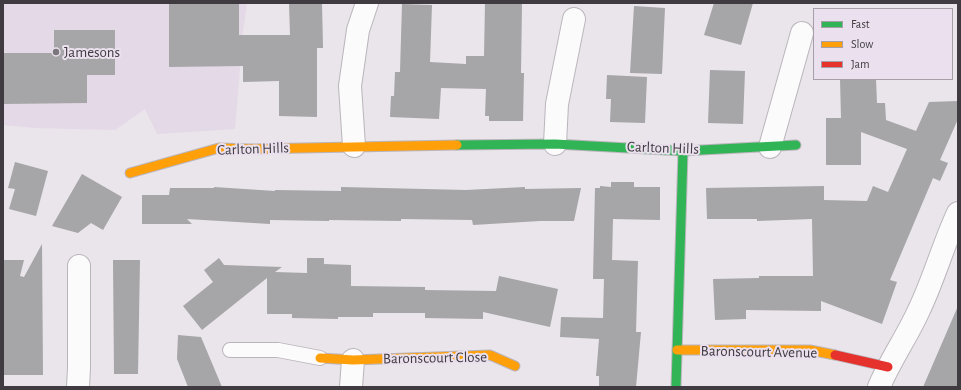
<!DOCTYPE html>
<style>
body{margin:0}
#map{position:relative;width:961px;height:390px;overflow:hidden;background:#eae4eb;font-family:"Alegreya Sans",sans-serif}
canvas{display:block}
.frame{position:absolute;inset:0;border:4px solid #3f3b40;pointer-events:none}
.legend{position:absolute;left:813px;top:8px;width:140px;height:72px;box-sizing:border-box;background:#ebe1ee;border:1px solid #a69fa8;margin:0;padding:5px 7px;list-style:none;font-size:12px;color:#3f3b40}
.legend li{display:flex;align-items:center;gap:8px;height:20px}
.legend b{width:20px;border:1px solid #a69fa8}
</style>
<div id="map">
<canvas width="961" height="390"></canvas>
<div class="frame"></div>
<ul class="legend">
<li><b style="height:5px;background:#30b455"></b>Fast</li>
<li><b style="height:5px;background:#ff9f0a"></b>Slow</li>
<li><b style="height:5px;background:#e5322d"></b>Jam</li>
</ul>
</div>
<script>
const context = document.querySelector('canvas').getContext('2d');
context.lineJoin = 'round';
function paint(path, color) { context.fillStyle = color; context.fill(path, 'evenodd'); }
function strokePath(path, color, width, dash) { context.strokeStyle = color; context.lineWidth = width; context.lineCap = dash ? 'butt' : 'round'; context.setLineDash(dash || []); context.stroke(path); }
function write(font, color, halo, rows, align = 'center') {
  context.font = font + ' "Alegreya Sans",sans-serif'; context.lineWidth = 4; context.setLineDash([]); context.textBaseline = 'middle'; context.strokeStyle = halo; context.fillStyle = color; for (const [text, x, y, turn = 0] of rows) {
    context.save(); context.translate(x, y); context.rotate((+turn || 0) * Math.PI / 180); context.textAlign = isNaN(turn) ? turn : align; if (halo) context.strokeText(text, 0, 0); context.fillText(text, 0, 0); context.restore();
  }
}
const built = new Path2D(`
 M3,3H247L243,31L235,129L157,134L145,109L115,130L35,128L3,125Z`);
const building = new Path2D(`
 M169,3H239V35H290L289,3H322L323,48H317V117L279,116V81L243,82V66L169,67Z
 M485,3H522L521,73H524L523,121H489V116H485L486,89L441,88L439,119L390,117L391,96H394L395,72H400L402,4L432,5L430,62L466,64V56H484Z
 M714,3H753L741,45L704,35Z
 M634,6L665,8L662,74L630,73Z
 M54,30H115V75H87V103L3,104V53H54Z
 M710,70L745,71L743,124L708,123Z
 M607,75L647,77L645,123L610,122L611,99H606Z
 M840,79H876L877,103H885L886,120L916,131L929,102L958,101V119L940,160L948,163L940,181L933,178L890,280L897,282L882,324L821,301V311L746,310V319L715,320L713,279L759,278V276H813L812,219L757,221V219H707L706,188L824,186V200L867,201L873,186L888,192L907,149L861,132V165H826V118H841Z
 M15,162L48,171L36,216L9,209L15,189L8,188Z
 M82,174L122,197L103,230L91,223L78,233L52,226Z
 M611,182H634V187H660V220L613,219L612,260L638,261L636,332H641L636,387H599V376H596L599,339L560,337L561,317L603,318L604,279H593L595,188H600V186L611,187Z
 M214,187L275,191V190L341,191V187L466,190L525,187V189L581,188L574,221H540L473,225L472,220L401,219V221L329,220V221L270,220V224L187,219L192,224H142V195H169L170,188H214Z
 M42,244L43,375H3V260H24L20,276L24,277Z
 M219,258L224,265L282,267L275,272L307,273V258H324V264L351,265V286L425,287V290L496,291L499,276L558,289L550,327L483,312V319L425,318V313H373V317H338V319L292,318V314H267V278L202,330L183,306L213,282L204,270Z
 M113,260H140L138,374H114Z
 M958,306V387H923Z
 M178,335L201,337L222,387H188L177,359Z`);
const lane = new Path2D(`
 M230,350H278L320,358`);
const street = new Path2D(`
 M555,144L557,104L574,19
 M354,146L350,86L358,30L367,3
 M770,147L802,33
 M78,387L79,368V266
 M351,387L353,360
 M879,387C890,360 907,337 919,310C934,279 943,245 958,213`);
const fast = new Path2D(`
 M457,145L555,144L683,151L796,145
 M676,387L683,151`);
const slow = new Path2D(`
 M130,173L219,148L251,149L457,145
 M677,350H810L835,355
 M320,358L353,360L490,355L515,366`);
const jam = new Path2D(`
 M835,355L888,367`);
const markers = [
 [56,52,4,"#7b767c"]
];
const poiNames = [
 ["Jamesons",64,52]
];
const streetNames = [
 ["Carlton Hills",663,148,2],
 ["Carlton Hills",253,149,-2],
 ["Baronscourt Avenue",759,352,1],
 ["Baronscourt Close",435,358,-1]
];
paint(built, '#e4d9e7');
paint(building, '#a6a5a7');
strokePath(lane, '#bab5bb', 16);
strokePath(street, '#bab5bb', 24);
strokePath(fast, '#bab5bb', 11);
strokePath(slow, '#bab5bb', 11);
strokePath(jam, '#bab5bb', 11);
strokePath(lane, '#fcfbfc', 14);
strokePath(street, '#fcfbfc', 22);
strokePath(fast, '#30b455', 9);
strokePath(slow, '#ff9f0a', 9);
strokePath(jam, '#e5322d', 9);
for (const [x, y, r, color] of markers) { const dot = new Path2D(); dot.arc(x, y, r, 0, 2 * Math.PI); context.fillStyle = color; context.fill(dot); strokePath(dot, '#ebe1ee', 1.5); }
write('15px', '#3f3b40', '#ebe1ee', poiNames, 'left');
write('15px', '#3f3b40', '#ebe1ee', streetNames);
</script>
